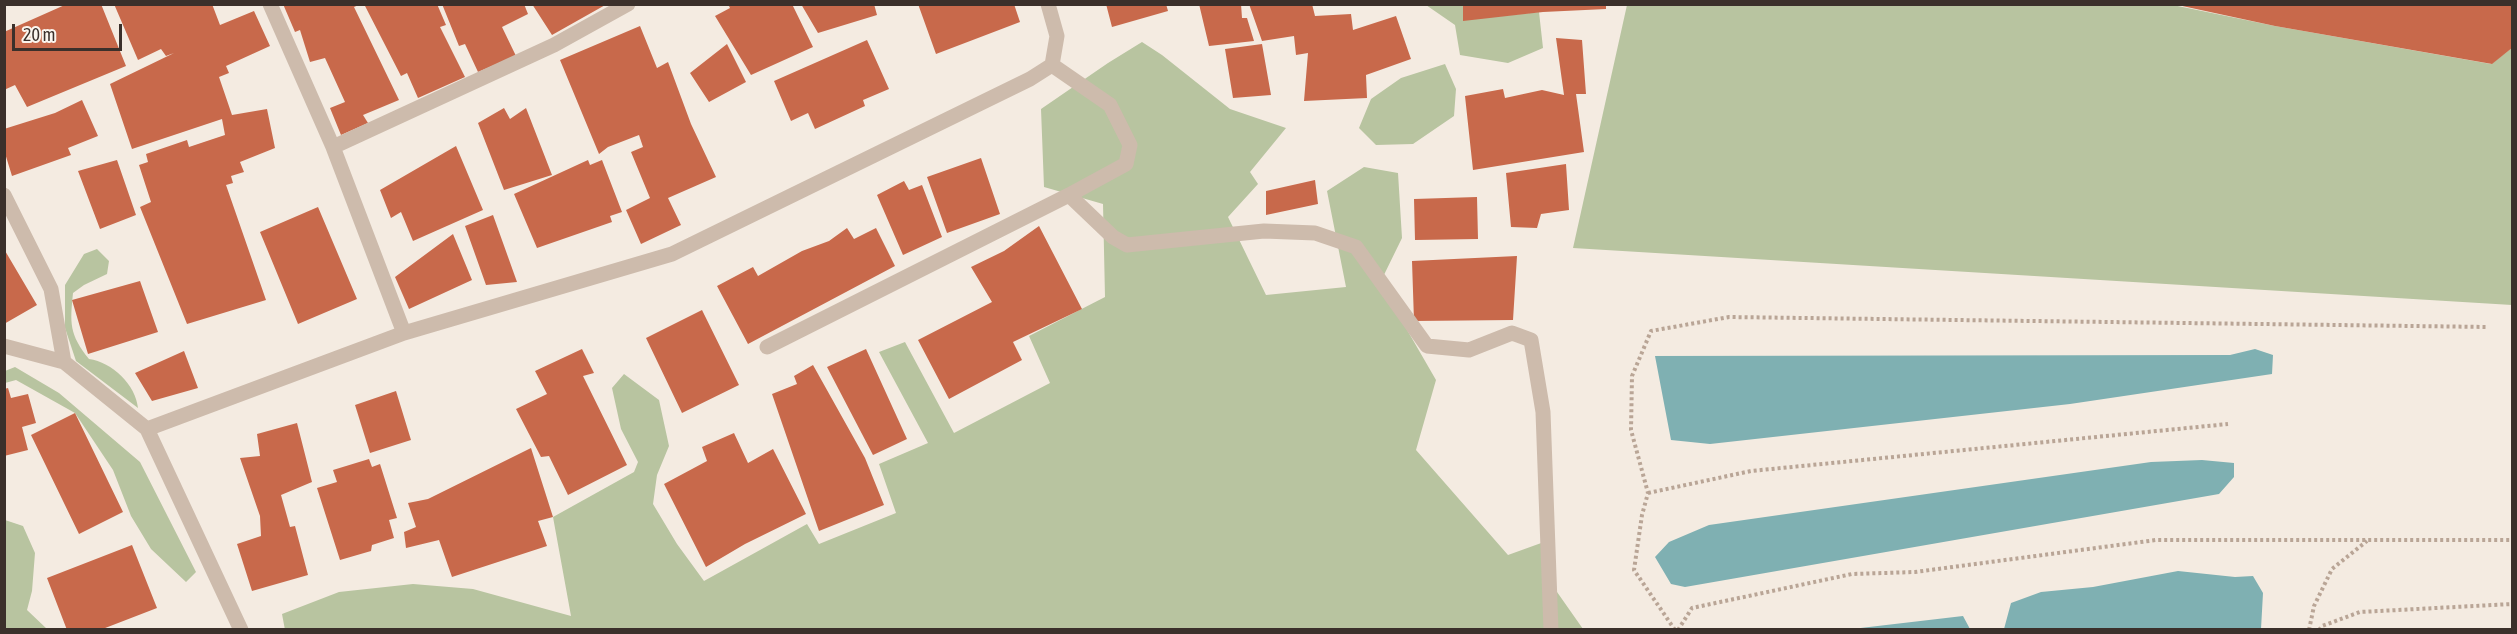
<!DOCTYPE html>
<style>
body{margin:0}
#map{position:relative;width:2517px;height:634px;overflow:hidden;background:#f4ebe1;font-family:"Asap Condensed",sans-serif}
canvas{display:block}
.frame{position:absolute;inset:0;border:6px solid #3b302b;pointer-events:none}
.scale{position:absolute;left:12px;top:24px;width:110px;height:27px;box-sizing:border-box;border:3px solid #3b302b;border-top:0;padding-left:8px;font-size:18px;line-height:21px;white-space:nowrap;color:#3b302b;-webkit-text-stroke:4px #fbf5ee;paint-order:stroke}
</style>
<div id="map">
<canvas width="2517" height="634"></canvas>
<div class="frame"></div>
<div class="scale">20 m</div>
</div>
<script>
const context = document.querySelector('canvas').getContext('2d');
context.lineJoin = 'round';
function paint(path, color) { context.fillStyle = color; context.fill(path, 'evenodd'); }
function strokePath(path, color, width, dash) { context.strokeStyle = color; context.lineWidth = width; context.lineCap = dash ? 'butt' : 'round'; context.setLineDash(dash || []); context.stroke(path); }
const green = new Path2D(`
 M2168,4L2275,26L2491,64L2512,48V305L1573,248L1627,5Z
 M1426,5H1463V20L1539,12L1543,48L1508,63L1460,55L1455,25Z
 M1142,42L1162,55L1230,109L1286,128L1250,172L1258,184L1228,217L1266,295L1346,287L1327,191L1364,167L1398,173L1402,238L1380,283L1436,380L1416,450L1508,555L1544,542L1550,582L1583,629L285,630L282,614L339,592L413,584L473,589L571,616L553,517L634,472L638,462L621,429L612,388L624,374L659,400L669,446L657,475L653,504L677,544L704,581L807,524L819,544L896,513L879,464L928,443L879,352L905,342L954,433L1050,383L1029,336L1105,297L1103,204L1044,187L1041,109L1108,63Z
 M1445,64L1456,89L1454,116L1413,144L1376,145L1359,128L1371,99L1401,78Z
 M97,249L109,261L107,274L84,285L73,293C70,323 69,334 89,359C112,362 136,385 138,408L76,361L65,328V285L84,254Z
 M15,367L59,393L140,462L196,572L186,582L151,549L131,516L113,470L75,413L16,380L5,383V371Z
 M5,520L23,526L35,553L32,591L27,610L47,629H5Z`);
const water = new Path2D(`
 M2255,349L2273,355L2272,374L2070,404L1710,444L1671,440L1655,356L2230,355Z
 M2202,460L2234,463V477L2219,494L1685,587L1671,584L1655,557L1669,542L1709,525L2151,462Z
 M2178,571L2235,577L2253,576L2263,593L2261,629H2004L2011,603L2041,592L2093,587Z
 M1963,616L1970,629H1852Z`);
const building = new Path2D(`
 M67,4H101L126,66L27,107L15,85L4,90V32Z
 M114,4H212L220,25L254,11L270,46L226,66L229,73L219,77L232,115L267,109L275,148L240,162L244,172L231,176L233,183L226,185L266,300L187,324L140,207L151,202L139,165L148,162L146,154L187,140L189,147L225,135L222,119L132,149L110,84L174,53L166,56L161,49L138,60Z
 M283,4H361L354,7L399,100L363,115L368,123L341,135L330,108L345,102L325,58L310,62L300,30L295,32Z
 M364,4H437L446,25L440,27L465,77L418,98L407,73L401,76Z
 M442,4H524L528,14L502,27L516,56L478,72L465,44L459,46Z
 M532,4H607L552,35Z
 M728,4H792L813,47L751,75L715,16L730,8Z
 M801,4H874L877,15L818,33Z
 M918,4H1014L1020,22L936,54Z
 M1106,4H1166L1168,11L1112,27Z
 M1199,4L1207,6L1241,4L1242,18H1247L1254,41L1209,46Z
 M1249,4H1312L1315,16L1351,14L1353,30L1396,16L1411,59L1366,75L1367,98L1304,101L1308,53L1296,55L1294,36L1262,41Z
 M1463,4H1606V9L1543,12L1463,21Z
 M2173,4H2512V48L2492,64L2275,26Z
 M640,26L657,68L668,62L691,124L716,177L668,198L681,225L641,244L626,210L650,198L631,152L643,147L639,135L608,147L599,154L560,60Z
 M1556,38L1582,40L1586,94H1576L1584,152L1473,170L1465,96L1503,89L1505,98L1542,90L1564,95Z
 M867,40L889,89L863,100L865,106L815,129L808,113L791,121L774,81Z
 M727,44L746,82L709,102L690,73Z
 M1262,44L1271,95L1233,98L1225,49Z
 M82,100L98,136L68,148L71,155L12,176L4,150V129L55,113Z
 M504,108L510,119L526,108L552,175L504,190L478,123Z
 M456,146L483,210L413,241L401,212L391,218L380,190Z
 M981,158L1000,214L947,233L927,177Z
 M117,160L136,215L100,229L78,171Z
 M588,160L590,165L602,160L622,212L610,216L612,222L537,248L514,194Z
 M1566,164L1569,210L1541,214L1537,228L1511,227L1506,173Z
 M1315,180L1318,204L1266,215V191Z
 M904,181L909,190L922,185L942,237L903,255L877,195Z
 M1477,197L1478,239L1415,240L1414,199Z
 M318,207L357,299L298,324L260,232Z
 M493,215L517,282L486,285L465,226Z
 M1039,226L1082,309L1013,342L1022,360L949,399L918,340L992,302L971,267L1004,251Z
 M847,228L854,239L876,228L895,266L748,344L717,286L753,267L758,276L802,251L829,241Z
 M453,234L472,280L409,309L395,277Z
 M4,249L37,305L4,324Z
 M1517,256L1513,320L1414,321L1412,261Z
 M140,281L158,332L88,354L72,300Z
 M702,310L739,385L682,413L646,338Z
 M582,349L594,373L583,376L627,465L568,495L549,456L541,457L516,409L547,394L535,371Z
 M866,349L907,439L873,455L827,367Z
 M184,351L198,388L152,401L135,373Z
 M813,365L865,458L884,505L819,531L772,394L797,384L794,376Z
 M8,388L11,398L28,394L36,423L22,427L28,450L4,456V389Z
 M396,391L411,440L370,453L355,405Z
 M75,413L123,512L79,534L31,435Z
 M297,423L312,482L281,495L290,527L295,526L308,575L252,591L237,544L261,536L260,516L240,458L260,456L257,434Z
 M734,433L748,463L773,449L806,514L745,544L706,567L664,484L707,461L702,447Z
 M531,448L553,517L538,521L547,546L452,577L439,540L406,548L404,532L416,527L408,503L428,499Z
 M369,459L372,467L380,464L397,518L389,520L394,538L372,545L371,551L340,560L317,488L337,482L333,470Z
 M132,545L157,608L100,630H67L47,578Z`);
const path = new Path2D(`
 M1648,493L1751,471L2228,424
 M1675,630L1634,570L1642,515L1648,493L1631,430L1632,376L1651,331L1729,317L2488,327
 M1678,630L1692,608L1852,574L1915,572L2156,540H2512
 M2309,630L2314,606L2332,569L2367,541
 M2319,630L2322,626L2360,612L2512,604`);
const minor = new Path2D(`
 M270,4L333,147L404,333
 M333,147L554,45L628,4
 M4,195L51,289L64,362
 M1069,195L1113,237L1127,245L1264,231L1315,233L1356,247L1427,346L1469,350L1512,333L1531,340L1543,412L1551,630
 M4,346L64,362L147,429L241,630
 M767,347L1069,195L1126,164L1130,145L1110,105L1052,65
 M147,429L404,333L672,254L1030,79L1052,65L1057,36L1048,4`);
paint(green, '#b8c4a0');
paint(water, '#7fb0b2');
paint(building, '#c8694b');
strokePath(path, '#b9a596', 4, [3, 3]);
strokePath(minor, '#cdbbac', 15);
</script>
